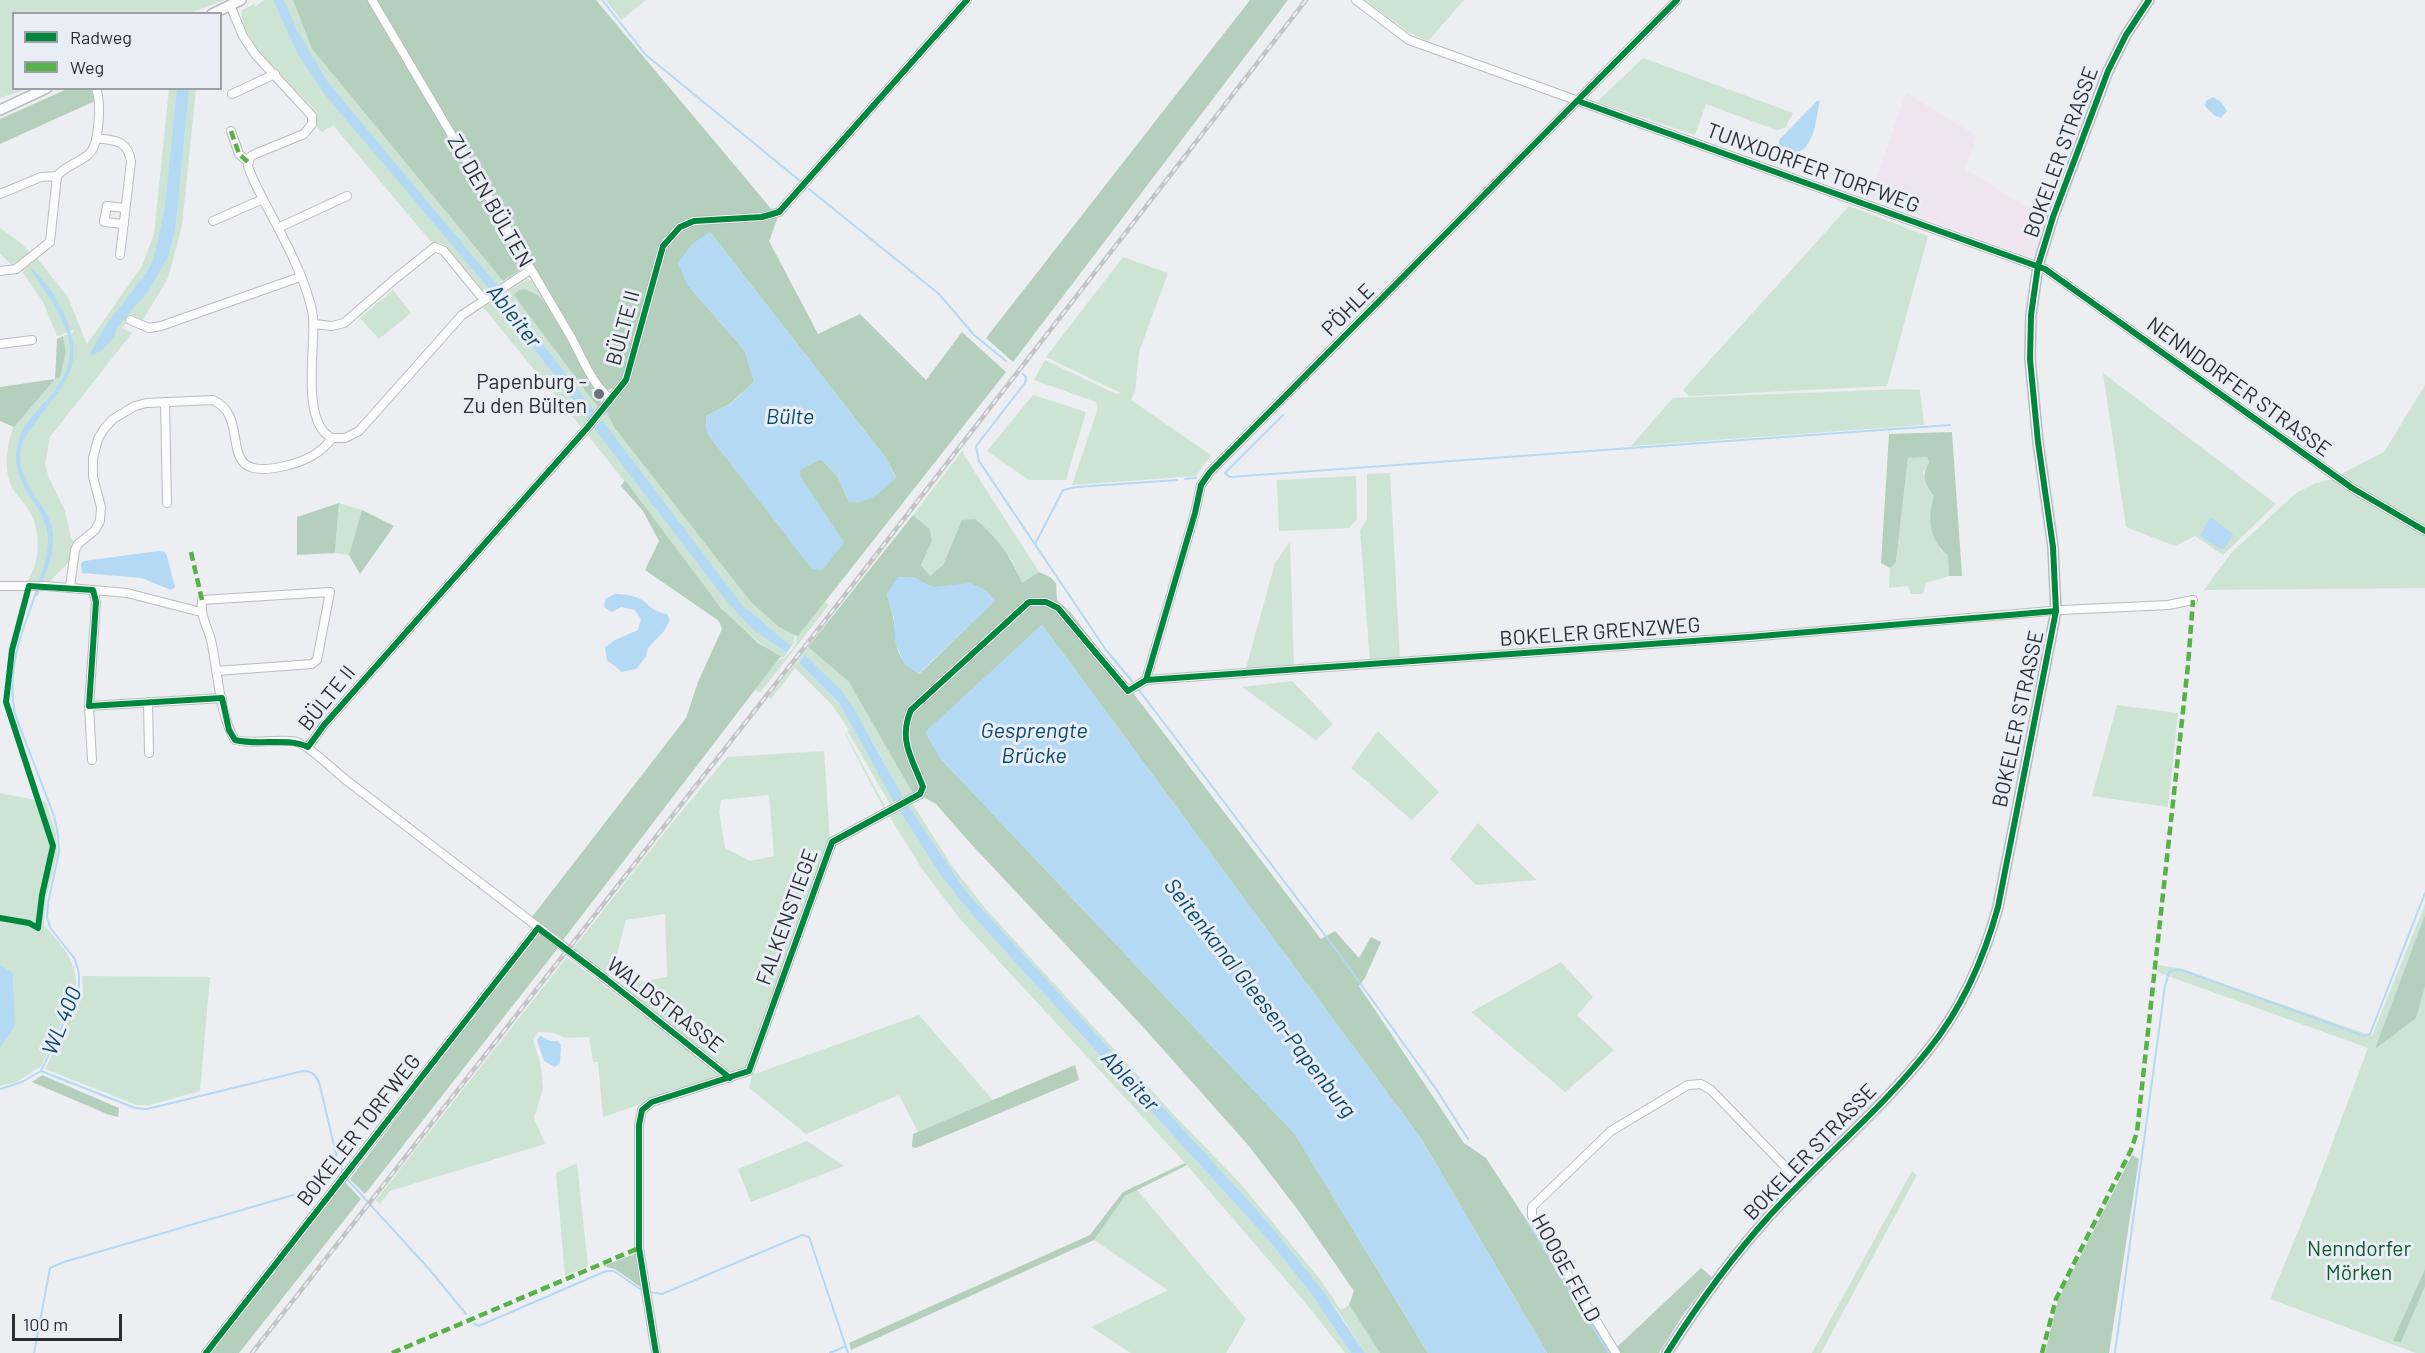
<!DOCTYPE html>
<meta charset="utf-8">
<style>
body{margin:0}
#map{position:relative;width:2425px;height:1353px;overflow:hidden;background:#eceef2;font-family:Barlow,sans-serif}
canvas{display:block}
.legend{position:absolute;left:12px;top:12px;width:210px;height:78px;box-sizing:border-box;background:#e9edf5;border:2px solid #9da1a7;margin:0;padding:8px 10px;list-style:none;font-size:18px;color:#2c2e31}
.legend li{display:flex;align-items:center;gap:12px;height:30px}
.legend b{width:30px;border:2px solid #9da1a7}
.scale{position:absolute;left:12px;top:1314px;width:110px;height:27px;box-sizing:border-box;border:3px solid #2c2e31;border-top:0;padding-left:8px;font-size:18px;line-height:21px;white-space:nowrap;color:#2c2e31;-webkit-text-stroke:4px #e9edf5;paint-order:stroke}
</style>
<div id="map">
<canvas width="2425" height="1353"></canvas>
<ul class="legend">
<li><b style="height:8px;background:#00873e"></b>Radweg</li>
<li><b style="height:8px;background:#56b246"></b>Weg</li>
</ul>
<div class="scale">100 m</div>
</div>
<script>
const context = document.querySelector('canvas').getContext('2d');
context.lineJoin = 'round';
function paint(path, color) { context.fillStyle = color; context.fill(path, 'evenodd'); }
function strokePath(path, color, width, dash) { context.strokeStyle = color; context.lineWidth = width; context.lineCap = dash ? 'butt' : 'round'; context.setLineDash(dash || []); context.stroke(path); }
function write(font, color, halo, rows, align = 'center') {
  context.font = font + ' Barlow,sans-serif'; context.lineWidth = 6; context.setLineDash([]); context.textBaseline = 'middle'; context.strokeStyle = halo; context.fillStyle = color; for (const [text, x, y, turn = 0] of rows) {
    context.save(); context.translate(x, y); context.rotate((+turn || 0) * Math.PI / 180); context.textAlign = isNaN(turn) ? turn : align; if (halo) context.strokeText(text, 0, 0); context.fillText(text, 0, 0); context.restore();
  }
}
const commercial = new Path2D(`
 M1906,93L1977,136L1965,169L2048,220L2035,256L2029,257L1870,198Z`);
const green = new Path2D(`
 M0,0H224L190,13L14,14V88L26,89L0,98Z
 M264,0H293L312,49L503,281L488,292L483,291L447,247L440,243H432L333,125L322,132L317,127V113C298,89 237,41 242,10L254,4L255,7Z
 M606,0H646L621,20Z
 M1365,0H1464L1428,41L1408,32Z
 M1643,58L1793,113L1785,128L1776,130L1706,104L1695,135L1597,102Z
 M169,89H196L182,226L168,278L142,321L132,315L122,328L132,333L50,437L45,464L49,478L65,511L71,538L74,543L69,562L48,583H26C41,562 42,531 28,509C23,501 13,492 10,483C4,466 7,444 13,428C19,414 44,390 55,379L60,378L66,352L63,336L74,332L73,330L57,336L43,302L21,270L37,258L68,297L87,344L142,266L154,234Z
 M1849,206L1928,236L1887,386L1689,396L1683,390Z
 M0,228L20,242L31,254L12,265L0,254Z
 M1123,257L1168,273L1139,352L1135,391L1131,400L1211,455L1196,476L1072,485L1098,408L1096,402L1034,380L1045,360L1116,394L1121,393L1046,357Z
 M527,279L534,282L550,309L539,296L515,295L597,406L601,405L581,427L483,307Z
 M393,290L411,313L379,339L360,318Z
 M2103,373L2276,504L2223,555L2195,536L2175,546L2126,527Z
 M2425,385V527L2339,475L2384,452Z
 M1903,389L1920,390L1924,425L1631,446L1673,398Z
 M1033,395L1086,412L1066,480H1029L987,451Z
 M606,410L798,636L825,602L829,605L760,693L755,689L778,660L785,658L796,644L797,636H794V643L784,657L780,658L781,656C729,628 701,582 667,536C641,502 614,468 587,434L604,417Z
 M963,450L964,455L1039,572L1022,584L1012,560L962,520L943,565L930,577L921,565L932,541L930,529L913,515Z
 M1927,457L1929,462L1923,473L1934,496L1932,504L1940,550L1948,556L1949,576L1926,583L1923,594H1911L1908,586L1889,588L1890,568L1896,562L1908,458Z
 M1390,473L1400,658L1370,662L1360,530L1367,519V474Z
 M1356,476L1357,519L1349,528L1279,531L1277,480Z
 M2333,479L2425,535V588L2204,590L2232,552L2296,493L2316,483Z
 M339,503L362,510L349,555L335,553Z
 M1290,542L1294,665L1293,668L1250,670L1246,668L1275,563Z
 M808,647L849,682L916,793L891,806L848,732L846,734L886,808L884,809L846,736L845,734L849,730L832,705L795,668L771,699L769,697ZM804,656C851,692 875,746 902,797L894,801L839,703L799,663Z
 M1292,681L1333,724L1316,740L1242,687Z
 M2117,705L2178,713L2168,807L2092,796Z
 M1378,731L1439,792L1412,820L1351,768Z
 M824,751L830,840L825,848L747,1069L730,1074L619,985L667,977L665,914L626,920L614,965L606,975L572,950L672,823L727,757ZM769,795L774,856L750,861L725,848L719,812L721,800Z
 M0,793L46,802L56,834L57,855L46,898L44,925C64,949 78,960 76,993L41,1066L17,1082L0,1086V1048L15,1026L13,974L0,965Z
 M919,795L923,797L912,803L952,866L985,908L1174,1115L1239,1182L1320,1279L1341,1310L1349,1305L1380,1353H1365L1339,1312L1267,1221L965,890L908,806L899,810L941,876L973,916L1271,1243L1312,1295L1351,1353H1345L1304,1301L1185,1163L961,920L922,869L888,814Z
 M1478,823L1537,880L1476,885L1450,859Z
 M2425,904V1353H2416L2270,1299L2309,1205L2368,1048L2157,972L2158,965L2179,968L2372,1036Z
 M567,957L718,1072V1078L603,1117L598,1062H593L589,1037L566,1038L554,1033L538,1032L533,1039L541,1066L543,1089L534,1118L545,1144L390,1191L380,1204L376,1200Z
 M1561,962L1593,997L1577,1015L1614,1050L1565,1092L1471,1012Z
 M82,976L210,977L200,1091L149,1105H137L45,1069L83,991Z
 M919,1015L993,1100L918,1132L899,1095L806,1134L749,1088L752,1075Z
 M807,1141L844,1166L751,1202L738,1169Z
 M577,1163L588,1266L565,1276L556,1173Z
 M1912,1171L1917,1175L1821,1353H1812Z
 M1137,1190L1246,1319L1226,1353H1131L1091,1327L1168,1290L1094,1240L1125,1196Z`);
const forest = new Path2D(`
 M293,0H596L778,217L769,241L818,334L860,314L926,380L962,332L1006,372L798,636L779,627L751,602L614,427L606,410L620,391L615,387L608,390L601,388L530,264L503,281L312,49ZM710,232L885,457L896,477L849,502L838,477L821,459L799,469L813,569L707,433L706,416L730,404L754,382L745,351L687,284Z
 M1250,0H1288L1013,362L986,338Z
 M67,89H91L95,101L0,144V119Z
 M526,289L539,296L550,309L595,388L591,390L596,398L600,396L601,405L597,406L514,295L519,290Z
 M63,336L66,352L60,378L55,379L14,427L0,421V387L55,379L57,339Z
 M1952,432L1962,576H1949L1948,556C1929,539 1927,519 1934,496C1925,483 1921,477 1929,462L1927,457L1908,458L1896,562L1890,568L1881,563L1889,434Z
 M625,480L721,608L758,643L781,656L563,940L532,917L686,718L698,682L722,629L719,621L645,570L659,541L643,511L621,486Z
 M339,503L335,553L297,555V517Z
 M362,510L394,526L360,574L349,555Z
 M913,515L930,529L932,541L921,565L930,576L943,565L962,520L975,519C997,537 1011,557 1022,583L1039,572L1050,577L1056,583L1057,600L1071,613L1140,702L1321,939L1335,931L1359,958L1371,937L1381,942L1365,978L1359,986L1464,1143L1486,1158L1613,1353H1547L1420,1137L1042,625L926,732L940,758L1295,1134L1428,1353H1380L1349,1305L1354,1291L1298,1210L1248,1145L1144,1028L971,844L936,804L911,790L849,682L808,647ZM913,577C919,580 927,586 934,587C961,590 975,574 994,601L919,674C892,657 898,644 893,617C892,609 889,602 887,594Z
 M2425,915V986L2416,1018L2375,1049Z
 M538,933L558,948L365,1194L350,1179Z
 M1075,1065L1079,1080L916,1148L912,1147L913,1134Z
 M42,1075L119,1108L118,1117L107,1114L32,1082Z
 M2132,1155L2139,1159L2109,1353H2045L2058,1300Z
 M1185,1163L1187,1165L1125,1196L1094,1240L851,1350L849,1343L1090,1235L1123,1192Z
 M345,1182L361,1199L239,1353H212Z
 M637,1253L642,1288L615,1269L603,1266Z
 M1701,1268L1712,1277L1683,1315L1659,1353H1620L1616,1348Z
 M2425,1269V1286L2401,1342L2393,1341Z`);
const water = new Path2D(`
 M273,0H284L297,30L327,81L497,285L490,290L486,285L326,96L298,54Z
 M177,89H189L175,231L167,259L147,293L117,327L114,337L102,350L91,356L90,353L109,321L141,280L151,265L156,249L165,207Z
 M2213,97L2221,102L2227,111L2221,118L2214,115L2205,106L2206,101Z
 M1817,101H1820C1815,119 1816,149 1793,154L1779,145V140Z
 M710,232L885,457L896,478C881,491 870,505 849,502L838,477L821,459L800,470V476L844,542L822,571L813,569L804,559L707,433L706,416L731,404L754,382L745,351L687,284L678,263L692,244Z
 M30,268C43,276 56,297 63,311C87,367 67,379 36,422C28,432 21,441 20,454C18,486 50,504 53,534C55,555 44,576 38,596L34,595C40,577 49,557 48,538C46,507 16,489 16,458C16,406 81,395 68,336C61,309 43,291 30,268Z
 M504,294L595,412L588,419L496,299Z
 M602,420L742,605L791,646L786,652L755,631L728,603L594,428Z
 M2212,518L2232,533L2233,535L2224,549H2221L2200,536L2209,519Z
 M158,551L165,552L167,556L175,587L171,590L142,578L82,573L81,563L84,561Z
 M898,577H913L933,587L970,583L987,591L995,601L918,674L904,664L895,641L894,618L887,594Z
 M615,594C624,594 632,595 640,599C654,607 648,610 667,614L670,620L664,631L648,648L646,657L636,669L622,672L607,660L605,647L615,640L638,630L641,619L635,610L621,607L612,612L604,607L605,599Z
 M1042,625L1420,1137L1547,1353H1428L1295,1134L940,758L925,732Z
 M805,655L841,690L853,707L903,797L894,802L839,703L799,663Z
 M908,805L965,890L1267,1221L1324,1292L1365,1353H1351L1312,1295L1271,1243L973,916L941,876L899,810Z
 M0,965L13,973L15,1026L0,1048Z
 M540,1036L551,1041H558L561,1045L560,1063L555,1067L544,1061L537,1040Z`);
const stream = new Path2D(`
 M602,0L646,55L799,180
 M809,189L939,294L974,335L1006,361
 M1023,374L1026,377L1025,383L976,446L979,461L1106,650L1132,681
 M1283,415L1225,473L1230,477L1950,425
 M1185,479L1196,478
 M1035,544L1063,490L1077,487L1177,480
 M36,593C21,633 6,672 15,714L54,816L58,835L59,852L48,903L47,918L51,929L75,959L79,974V990L41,1071L135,1108L147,1109L303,1071C312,1071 315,1075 319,1082L337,1158L343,1173
 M1139,690L1340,955L1436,1089L1468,1139
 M0,1089L22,1082L41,1071
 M346,1178L429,1269L466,1314
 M1528,1223L1609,1353
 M649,1292L662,1294L802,1235L809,1237L848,1353
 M474,1324L479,1326L606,1271H614L643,1291
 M34,1353L50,1268L64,1262L324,1186L332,1176
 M830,1353L846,1346
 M2115,1353L2165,986L2169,972L2176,970H2182L2364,1036L2370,1034L2425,893`);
const minor = new Path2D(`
 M372,0L571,337C582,357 592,385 611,399
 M1356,0L1409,40L2045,269L2352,488L2425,531
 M230,5L243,36L255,54L312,116V124L304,134L255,154L250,157L248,166C252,179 259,191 265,203C282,235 308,282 313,317C316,345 300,423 332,438
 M232,94L275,74
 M231,131L239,154L248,162
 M96,138C114,141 128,139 131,162L120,255
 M0,194L41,177L57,176
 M213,221L263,199
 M124,224L104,222L107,206L125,208
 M278,228L347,196
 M0,271L16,269L50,242L57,176C66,165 79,163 89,154C100,144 101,101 96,88
 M130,320L149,328L161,326L300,277
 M314,324L332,326L344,323L396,278L435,247L444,251L484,300
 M0,344L32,340
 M165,402L167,503
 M0,586H46L93,590L96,602L89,706L222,698
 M70,587L75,550L78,544L95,530L100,521L101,507L93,477V458L98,439L104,429L113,419L135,406L146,403L213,400C255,419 210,484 285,466C303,462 322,453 332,438H345L359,431L462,315L530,270
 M93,590L127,593L201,612
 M216,671L312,664L317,660L330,592L202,600C200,615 207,626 211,640C218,671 219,714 235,740C256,745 278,738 297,742C308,745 335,771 346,780L606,979L730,1078
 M1146,680L1749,637L2062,610L2168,605L2193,600
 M148,702L149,753
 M89,706L92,760
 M308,747L324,725L588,427L626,380L663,246L680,227L694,221L762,217L779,212L967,0
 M206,1353L538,928
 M656,1353L639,1248V1125L642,1110L652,1102L749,1071L832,842L920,794L923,787C912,758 898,740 911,710L1029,602H1046L1058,608L1128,691L1146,680L1195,513L1201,485L1210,472L1677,0
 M1616,1353L1532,1216V1207L1611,1131L1688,1085L1701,1084L1711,1090L1800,1182`);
const tertiary = new Path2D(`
 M212,14L241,0
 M0,110L47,88
 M1667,1353C1698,1304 1732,1257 1771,1214C1822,1158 1882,1109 1929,1049C1962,1008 1984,958 1998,907L2056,611L2053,547L2038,442L2030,359L2031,315L2038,266L2053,217L2108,71L2126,35L2149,0`);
const rail = new Path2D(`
 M252,1353L803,649L1306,0`);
const quiet = new Path2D(`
 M231,131L239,154L248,162
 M191,552L202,600
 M392,1353L639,1248
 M2042,1353L2056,1299L2131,1150L2137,1132L2188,665L2193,600`);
const cycleway = new Path2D(`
 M1578,101L2045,269L2352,488L2425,531
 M1146,680L1749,637L2056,611
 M0,918L29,923L38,928L42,895L53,846L6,702L12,650L29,586L93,590L96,602L89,706L222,698L229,730L235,740C259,746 286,737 308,747L324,725L588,427L626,380L663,246L680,227L694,221L762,217L779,212L967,0
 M206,1353L538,928L606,979L730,1078
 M656,1353L639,1248V1125L642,1110L652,1102L749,1071L832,842L920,794L923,787C912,758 898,740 911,710L1029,602H1046L1058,608L1128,691L1146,680L1195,513L1201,485L1210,472L1677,0
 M1667,1353C1698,1304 1732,1257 1771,1214C1822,1158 1882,1109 1929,1049C1962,1008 1984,958 1998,907L2056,611L2053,547L2038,442L2030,359L2031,315L2038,266L2053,217L2108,71L2126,35L2149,0`);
const markers = [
 [599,394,6,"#6f7175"]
];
const streetNames = [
 ["BOKELER STRASSE",2061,152,-70],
 ["TUNXDORFER TORFWEG",1813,168,20],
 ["ZU DEN BÜLTEN",490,201,60],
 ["PÖHLE",1348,310,-45],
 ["BÜLTE II",623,328,-75],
 ["NENNDORFER STRASSE",2239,387,36],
 ["BOKELER GRENZWEG",1600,632,-4],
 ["BÜLTE II",327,698,-51],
 ["BOKELER STRASSE",2018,719,-78],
 ["FALKENSTIEGE",787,917,-70],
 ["WALDSTRASSE",665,1005,38],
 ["BOKELER TORFWEG",359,1130,-52],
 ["BOKELER STRASSE",1810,1152,-46],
 ["HOOGE FELD",1566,1268,61]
];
const poiNames = [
 ["Papenburg -",587,382],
 ["Zu den Bülten",587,406]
];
const parkNames = [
 ["Nenndorfer",2359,1249],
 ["Mörken",2359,1273]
];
const waterNames = [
 ["Ableiter",514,316,52],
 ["Bülte",790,417],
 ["Gesprengte",1034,731],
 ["Brücke",1034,756],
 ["Seitenkanal Gleesen-Papenburg",1260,998,52],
 ["WL 400",62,1021,-68],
 ["Ableiter",1130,1081,47]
];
paint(commercial, '#eee5f0');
paint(green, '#cde4d4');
paint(forest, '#b4d0bc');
paint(water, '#b4d9f5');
strokePath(stream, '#b4d9f5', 2);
strokePath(minor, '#babcbf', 10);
strokePath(tertiary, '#babcbf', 12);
strokePath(minor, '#fcfcfd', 8);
strokePath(tertiary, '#fcfcfd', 9);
strokePath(rail, '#c4c4c5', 4.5);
strokePath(rail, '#e9edf5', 2, [7]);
strokePath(quiet, '#56b246', 4.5, [9, 4.5]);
strokePath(cycleway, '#00873e', 6);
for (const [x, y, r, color] of markers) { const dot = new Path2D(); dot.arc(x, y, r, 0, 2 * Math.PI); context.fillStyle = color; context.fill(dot); strokePath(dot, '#e9edf5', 2); }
write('21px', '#2c2e31', '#e9edf5', streetNames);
write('21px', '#2c2e31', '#e9edf5', poiNames, 'right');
write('21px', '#0d5b2b', '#e9edf5', parkNames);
write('italic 22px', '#0a4a6e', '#e9edf5', waterNames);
</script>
